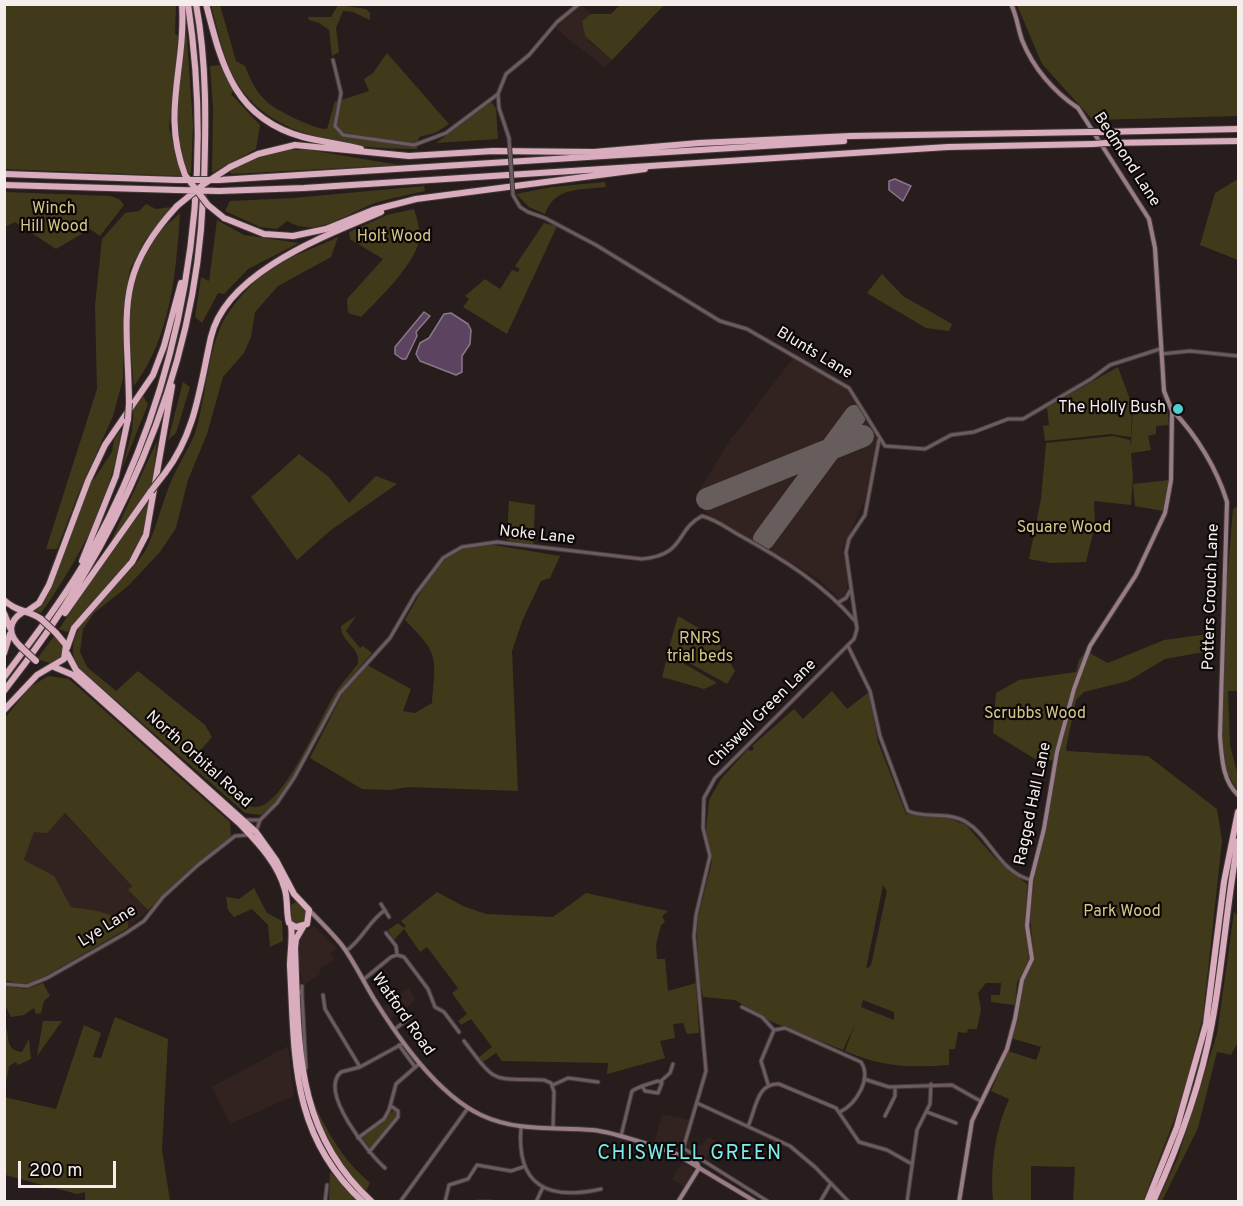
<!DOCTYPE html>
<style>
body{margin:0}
#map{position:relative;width:1243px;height:1206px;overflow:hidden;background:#271d1c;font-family:Overpass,sans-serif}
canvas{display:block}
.frame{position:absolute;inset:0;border:6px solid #f4edec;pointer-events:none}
.scale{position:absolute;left:18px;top:1161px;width:98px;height:27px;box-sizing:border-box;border:3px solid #f4edec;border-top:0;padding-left:8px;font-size:18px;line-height:21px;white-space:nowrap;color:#f4edec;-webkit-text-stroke:4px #0d0808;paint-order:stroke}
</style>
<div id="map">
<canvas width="1243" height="1206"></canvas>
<div class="frame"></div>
<div class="scale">200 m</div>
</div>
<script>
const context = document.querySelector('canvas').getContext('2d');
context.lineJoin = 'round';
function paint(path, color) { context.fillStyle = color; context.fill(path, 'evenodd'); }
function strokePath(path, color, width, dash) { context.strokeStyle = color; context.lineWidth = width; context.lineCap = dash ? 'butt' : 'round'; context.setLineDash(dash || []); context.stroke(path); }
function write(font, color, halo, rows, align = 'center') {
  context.font = font + ' Overpass,sans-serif'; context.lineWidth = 4.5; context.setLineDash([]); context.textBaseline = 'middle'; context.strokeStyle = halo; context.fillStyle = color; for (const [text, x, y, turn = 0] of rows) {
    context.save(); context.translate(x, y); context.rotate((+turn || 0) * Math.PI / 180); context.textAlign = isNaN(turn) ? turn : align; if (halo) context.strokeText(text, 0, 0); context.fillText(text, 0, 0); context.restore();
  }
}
const built = new Path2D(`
 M581,5L591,14L582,21L589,41L612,60L605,68L555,28Z
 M794,357L848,389L874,430L877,440L865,499L843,548L848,582L846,593L840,599L817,578L705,512L696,496L730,440Z
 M64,813L132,886L128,891L148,910L128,928V921L98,911L71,907L54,878L24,860L34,832H47Z
 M314,926L337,949L331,953L334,960L320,969V974L304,985L299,966L298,942L303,932Z
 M408,988L416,1000L391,1019L383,1007Z
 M288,1046L294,1096L230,1124L212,1087Z
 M662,1114L689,1120L682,1146L676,1151L654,1144Z
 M707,1137L717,1141L706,1159L687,1146L688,1140L702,1146Z
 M682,1163L692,1168L693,1172L685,1187L672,1179Z`);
const green = new Path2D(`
 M5,5H176L175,34L178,36L169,127L181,176L5,169Z
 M211,5H220L236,61L245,66C250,79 256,92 267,102C276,110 315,130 327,129L335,101L341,103V100L369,91L364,79L373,73L387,53L449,124L435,133L419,137L417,149C353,149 261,139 231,71C222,50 217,27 211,5Z
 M338,5L366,9L370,13V20L353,12L343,11L336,28L339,52L332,56L329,30L319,23L309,20L308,17H331Z
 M620,5H664L612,60L585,36L582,21L591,14H611Z
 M1017,5H1238V116L1093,120L1042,64Z
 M186,25L193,125L191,173L188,174C164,127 184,75 186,25Z
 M220,65L233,91L231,94L260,125L256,149L212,173L213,107L210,66Z
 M491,102L496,108L498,139L436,143Z
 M283,150H310L399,165L231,174L230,171L264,154Z
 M1238,179V260L1200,245L1215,193Z
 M605,182L606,187C581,190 555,186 545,214L529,207L516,194L552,187Z
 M424,186L425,191C408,195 391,198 375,203C347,213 316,239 287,221L277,229L260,227L225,211L230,201L293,198Z
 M5,192L110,196L119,199L124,205L100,236L90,229L56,249L15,222L5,227Z
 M146,204L156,209L171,207L145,240L130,269L124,303L123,379L113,416L79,492L57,549H46L97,389L95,305L102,239L125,213L139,211Z
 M414,209C417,220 421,230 419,241C414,265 378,300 361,317L348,313L347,299L383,259L350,239L349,232L387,215Z
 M180,213C176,274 171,336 134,386C130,337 120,275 156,235C163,227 172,221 180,213Z
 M217,220L244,235L299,243L248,269L224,294L218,293L202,323L195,317L201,277L209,281Z
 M544,223L557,226L507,334L463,307L469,299L465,296L485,279L500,289L512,270L518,272L520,269L515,266Z
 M338,237L331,257L278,286L255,312L251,337L244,353L223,377L207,434L188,480L176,528L160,552L128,586L94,613L83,629L80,652L87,667L116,691L138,671L205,725L212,737L193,759C206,771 236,806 254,807C284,810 322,711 338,689C344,680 352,672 358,664C361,647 341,643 341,626L356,616L346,631L360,648L363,646L372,653C361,666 348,679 339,693C316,733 299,786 261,815L245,813L78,667C53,624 132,582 148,545C158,523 163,499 173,477C179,463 188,450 194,436C207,400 207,339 231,309C242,294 258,276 276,265C295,254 318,247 338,237Z
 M882,274L903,296L952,324L949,331L926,328L867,293Z
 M1118,367L1132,405L1131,437L1110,434L1045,441L1043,426L1049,425L1047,407Z
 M183,382L190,387L176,433L168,440Z
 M143,396L148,404L122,469L132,431L134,406Z
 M1133,404L1167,406L1169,425L1156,426V434L1148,436L1151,450L1131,453L1133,477L1131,505L1094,501L1095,525L1086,562L1051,563L1029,559L1041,499L1046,443L1114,436L1130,440L1131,446Z
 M121,430C112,498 80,558 41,613L35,611L54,582L90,485L112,452L114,439Z
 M157,441L152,484L106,552Z
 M299,454L329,477L349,503L376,476L397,484L331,530L297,560L251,497Z
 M1169,480L1163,511L1135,506L1133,484Z
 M153,496L145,532L127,565L67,632L59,629L119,539Z
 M509,501L535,505L533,546L507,540Z
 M1238,506V691H1228L1230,745L1238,776V791L1226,771L1221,725L1226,594L1233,509Z
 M487,544L560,556L550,578L541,581L523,619L512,651L518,791L408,787L390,790L362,789L310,758L344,691L367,665L411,689L403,711L415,713L432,703C436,656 439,654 405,620C430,579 434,551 487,544Z
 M678,616L716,638L735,671L727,684L668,651Z
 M1215,633V650L1165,659L1128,681L1084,692L1076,700L1066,748L1067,751L1148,756L1217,809L1222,841L1203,1016L1183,1097L1143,1201H1073L1075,1167L1031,1166V1201H993C990,1167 995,1130 1009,1099L991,1091L1008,1051L1036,1060L1041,1047L1011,1038L1021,986L1034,961L1030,914L1037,857L1057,761L1035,759L993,733L996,693L1019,680L1076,672L1079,660L1086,651L1108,663L1164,640Z
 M54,636L62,643L63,657L53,664L37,659Z
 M668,654L717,683L704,689L662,677Z
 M48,676L69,679L230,822L231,838L203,858L148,910L128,890L132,886L65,813L47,833L34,832L24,860L54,876L71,907L98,911L128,921V928L35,982L21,984L5,980L4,719L30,687Z
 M832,691L847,709L869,692L878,742L906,814L943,816L966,825L995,858L1027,884L1025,926L1029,961L1017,982L1015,1005L991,1002V995H1000L1001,983H986L978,993L981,1010L977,1029H968L967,1033L958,1032L955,1049H949V1065C907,1068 883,1067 845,1051L855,1024L843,1050L772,1022L735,1000L703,997L699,977L697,933L698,917L712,862L706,831L709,800L721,779L748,749L751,751L754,749L752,746L794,709L803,719ZM883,885L887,891L871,965L866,969ZM863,1000L894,1012V1020L861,1007Z
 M254,888L267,913L282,921L283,941L270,947L268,925L252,909L234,917L228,910L226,897L239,899Z
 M437,892L463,906L486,914L553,917L586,893L668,911L662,916L665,922L661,925L656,945L657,959H665L668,991L696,983L699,1033L687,1034L683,1023L673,1024L675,1038L660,1041L665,1058L607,1074L608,1063L502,1061L496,1053L483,1062L479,1057L492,1047L471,1019L461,1025L458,1021L467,1014L452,993L458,988L427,947L420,952L404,929L394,940L388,930L398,923L404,928L406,926L401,921Z
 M298,901L306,912L305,922L299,926L292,922L291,905Z
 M1234,912L1238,916V1042L1231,1055L1217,1052L1198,1128L1162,1201H1158L1178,1157L1217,1034Z
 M43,983L50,996L44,1001L41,1013L36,1014L34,1008L24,1015L11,1017L5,1005V986L26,989Z
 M115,1017L168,1039L162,1149L170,1201H85V1192L77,1194L5,1175L4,1097L56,1109L84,1025L101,1033L93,1057L101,1058Z
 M43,1021H62L37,1056Z
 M5,1025C11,1038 4,1050 22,1052L29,1039L31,1059L18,1065L16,1062L9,1066L5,1089Z
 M309,1091C324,1127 340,1157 370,1183L366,1191C337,1164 320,1129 309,1091Z
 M394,1110L398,1112L396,1119L369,1148L362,1138Z
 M330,1172L358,1201H329Z`);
const water = new Path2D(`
 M895,179L911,186L903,201L889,190V181Z
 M424,312L430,316L416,332L417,336L406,359H402L395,354V347Z
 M451,313L468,324L471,330L470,344L462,356V372L456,375L420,361L416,354L420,343L429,338L444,314Z`);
const runway = new Path2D(`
 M707,499L863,436
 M764,539L855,416`);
const street = new Path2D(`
 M333,60L341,93L335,126L343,135L414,145L446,133L498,94
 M509,138L499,108L498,94L506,74L529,55L557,22L579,4
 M513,195L520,207L528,212L545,218L596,245L720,321L747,329L849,388L885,446L925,449L951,435L974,432L1008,419H1023L1091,379L1110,365L1160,349
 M1161,354L1190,351L1238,356
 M839,602L846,598L850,591
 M848,646L870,691L880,736L908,811C925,819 948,811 966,822C990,836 999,872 1031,880
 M245,820H260
 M256,832L260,820L277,803L294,778L340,693L390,638L415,595L443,558L462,547L497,542L642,559C686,555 675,530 702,516C715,519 727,528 739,535C783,559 823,584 856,622
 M381,904L389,917
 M386,933L396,946L397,954
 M346,951C363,939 368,922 385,910
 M363,980L391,957L397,955L404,957L428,989L435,1007L444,1012L459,1032
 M4,984L27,986L47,978L126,933L144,921L163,897L198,865L235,836L248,835
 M302,986V995
 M298,990L302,995L306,1068
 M323,995L325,1009L360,1067
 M742,1007L762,1017L774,1030
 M395,1029L412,1016
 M774,1030L785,1028L861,1062C872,1079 856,1104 840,1112
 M464,1041C498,1086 491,1078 544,1080L551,1083L554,1092L553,1128
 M399,1045L415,1067
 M864,1079L889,1087L952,1085L982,1102
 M661,1081L670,1073L673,1064
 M768,1084L761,1061L774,1030
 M553,1085L568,1078L598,1082
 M697,1103L790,1146L815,1167L849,1202
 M927,1112L956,1123
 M885,1116L895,1096V1087
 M748,1126C756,1110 756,1083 779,1084L836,1108L859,1142L887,1150L912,1164
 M521,1127C516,1186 548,1201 601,1189
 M621,1136L632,1091C640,1086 649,1084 658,1081L662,1083L658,1093L645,1091L642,1086
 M358,1138L384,1119L389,1110L396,1084L420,1063
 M683,1148L769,1202
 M369,1152L398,1117V1111L391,1106
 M681,1156L706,1071L694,936L696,915L710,856L703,828L704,798L715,778L854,639L857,629L846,552L849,539L865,515L879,440
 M385,1168C369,1154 318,1092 341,1072L360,1067L404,1043
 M325,1202L327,1185
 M400,1202L468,1108
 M445,1202L449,1185L468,1179L477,1165L511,1171L523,1167
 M478,1202H492
 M536,1202L543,1187
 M820,1202L831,1183
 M907,1202L917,1130L930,1104L931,1084`);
const secondary = new Path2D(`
 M1173,411C1197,436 1217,469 1227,502L1220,736C1222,757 1222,780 1238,795
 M310,911C320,921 331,932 341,944C354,961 363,981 374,999C399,1039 437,1094 481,1115C517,1132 554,1127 593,1130C613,1132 679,1153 697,1163L699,1168
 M681,1157L756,1202
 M678,1202L699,1168
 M959,1202L972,1121L1007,1049L1015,1019L1022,980L1032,959L1027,926L1031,880L1044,829L1057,752L1074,689L1090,646L1136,575L1165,513L1171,480L1172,411L1164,391L1155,248L1149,219L1078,108C1054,92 1033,68 1022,40C1018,29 1017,16 1011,4`);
const highway = new Path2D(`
 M182,4C186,69 161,111 185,175
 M196,4C207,63 206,124 204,183
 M206,4C222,66 234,118 303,137C322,142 342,144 361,149
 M1099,132L1238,129
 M1106,143L1238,141
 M230,167L258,154L295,145L409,156L493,151L594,152L699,143L851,136L1089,132
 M4,174L177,180
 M219,180L844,141
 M4,185L177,190
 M219,191L304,188L948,147L1093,144
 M224,218L264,234L293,236L326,229L373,210L416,199L645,169
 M129,403C128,316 112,276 177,206
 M165,473C196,432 200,386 211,337C226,272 325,236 381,212
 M82,561L116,476L128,419
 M4,600C16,612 29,610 41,619
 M26,612L39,603L49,585L88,481L105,445L153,375L164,346L181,283
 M4,613L10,628
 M65,613L151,491
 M21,647C8,635 7,622 23,612
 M67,648L74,628L132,562L146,535L172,386
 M4,653L10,634
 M54,667L73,675L239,823C257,842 278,863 285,890C288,901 286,912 289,923L296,927L307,924L309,910L294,894L276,860L256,832L76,670L67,653
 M4,677C35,636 67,594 92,550C183,384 216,192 188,4
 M4,691C115,549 196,379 203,197
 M4,710L37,675L64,659L66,645L56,633
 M291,925C293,938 290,953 290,966C295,1057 290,1135 363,1202
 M303,927L296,939L295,948C299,1045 294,1131 372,1202
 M1147,1202L1177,1127L1206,1024L1224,882L1238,812
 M1153,1202C1179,1145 1201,1085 1212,1023C1223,963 1227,902 1238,841`);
const streetBridge = new Path2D(`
 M509,138L513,195`);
const highwayBridge = new Path2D(`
 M1089,132H1099
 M1093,144L1106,143
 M185,175L208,205L224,218
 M177,180H219
 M177,190L219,191
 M177,206L204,184L230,167
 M128,419L129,403
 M151,491L165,473
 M41,619L56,633
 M21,647L36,661`);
const markers = [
 [1178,409,6,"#52cdcf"]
];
const streetNames = [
 ["Bedmond Lane",1126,160,57],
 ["Blunts Lane",814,354,31],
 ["Noke Lane",537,536,6],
 ["Potters Crouch Lane",1212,597,-88],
 ["Chiswell Green Lane",763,714,-45],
 ["North Orbital Road",198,760,42],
 ["Ragged Hall Lane",1034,804,-78],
 ["Lye Lane",108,927,-32],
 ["Watford Road",402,1015,55]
];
const parkNames = [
 ["Winch",54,210],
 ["Hill Wood",54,228],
 ["Holt Wood",394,238],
 ["Square Wood",1064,529],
 ["RNRS",700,640],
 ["trial beds",700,658],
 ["Scrubbs Wood",1035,715],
 ["Park Wood",1122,913]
];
const poiNames = [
 ["The Holly Bush",1166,409]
];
const quarterNames = [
 ["CHISWELL GREEN",690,1155]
];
paint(built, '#332320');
paint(green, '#413a1a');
paint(water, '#5c4460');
strokePath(water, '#8a778a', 1.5);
strokePath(runway, '#665d5c', 22);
strokePath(street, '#443a39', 5);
strokePath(secondary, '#443a39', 6);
strokePath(highway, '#443a39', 8);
strokePath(street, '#6c5b61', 3);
strokePath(secondary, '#987c86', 4);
strokePath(highway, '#d9adbd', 6);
strokePath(streetBridge, '#443a39', 5, []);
strokePath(highwayBridge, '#443a39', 8, []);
strokePath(streetBridge, '#6c5b61', 3);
strokePath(highwayBridge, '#d9adbd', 6);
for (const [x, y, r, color] of markers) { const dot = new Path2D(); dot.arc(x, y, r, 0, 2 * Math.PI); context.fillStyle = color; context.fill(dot); strokePath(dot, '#0d0808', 2); }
write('16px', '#f4edec', '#0d0808', streetNames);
write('16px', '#d6c687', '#0d0808', parkNames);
write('16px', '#f4edec', '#0d0808', poiNames, 'right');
context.letterSpacing = '1.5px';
write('20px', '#7febed', '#0d0808', quarterNames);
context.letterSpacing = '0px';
</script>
